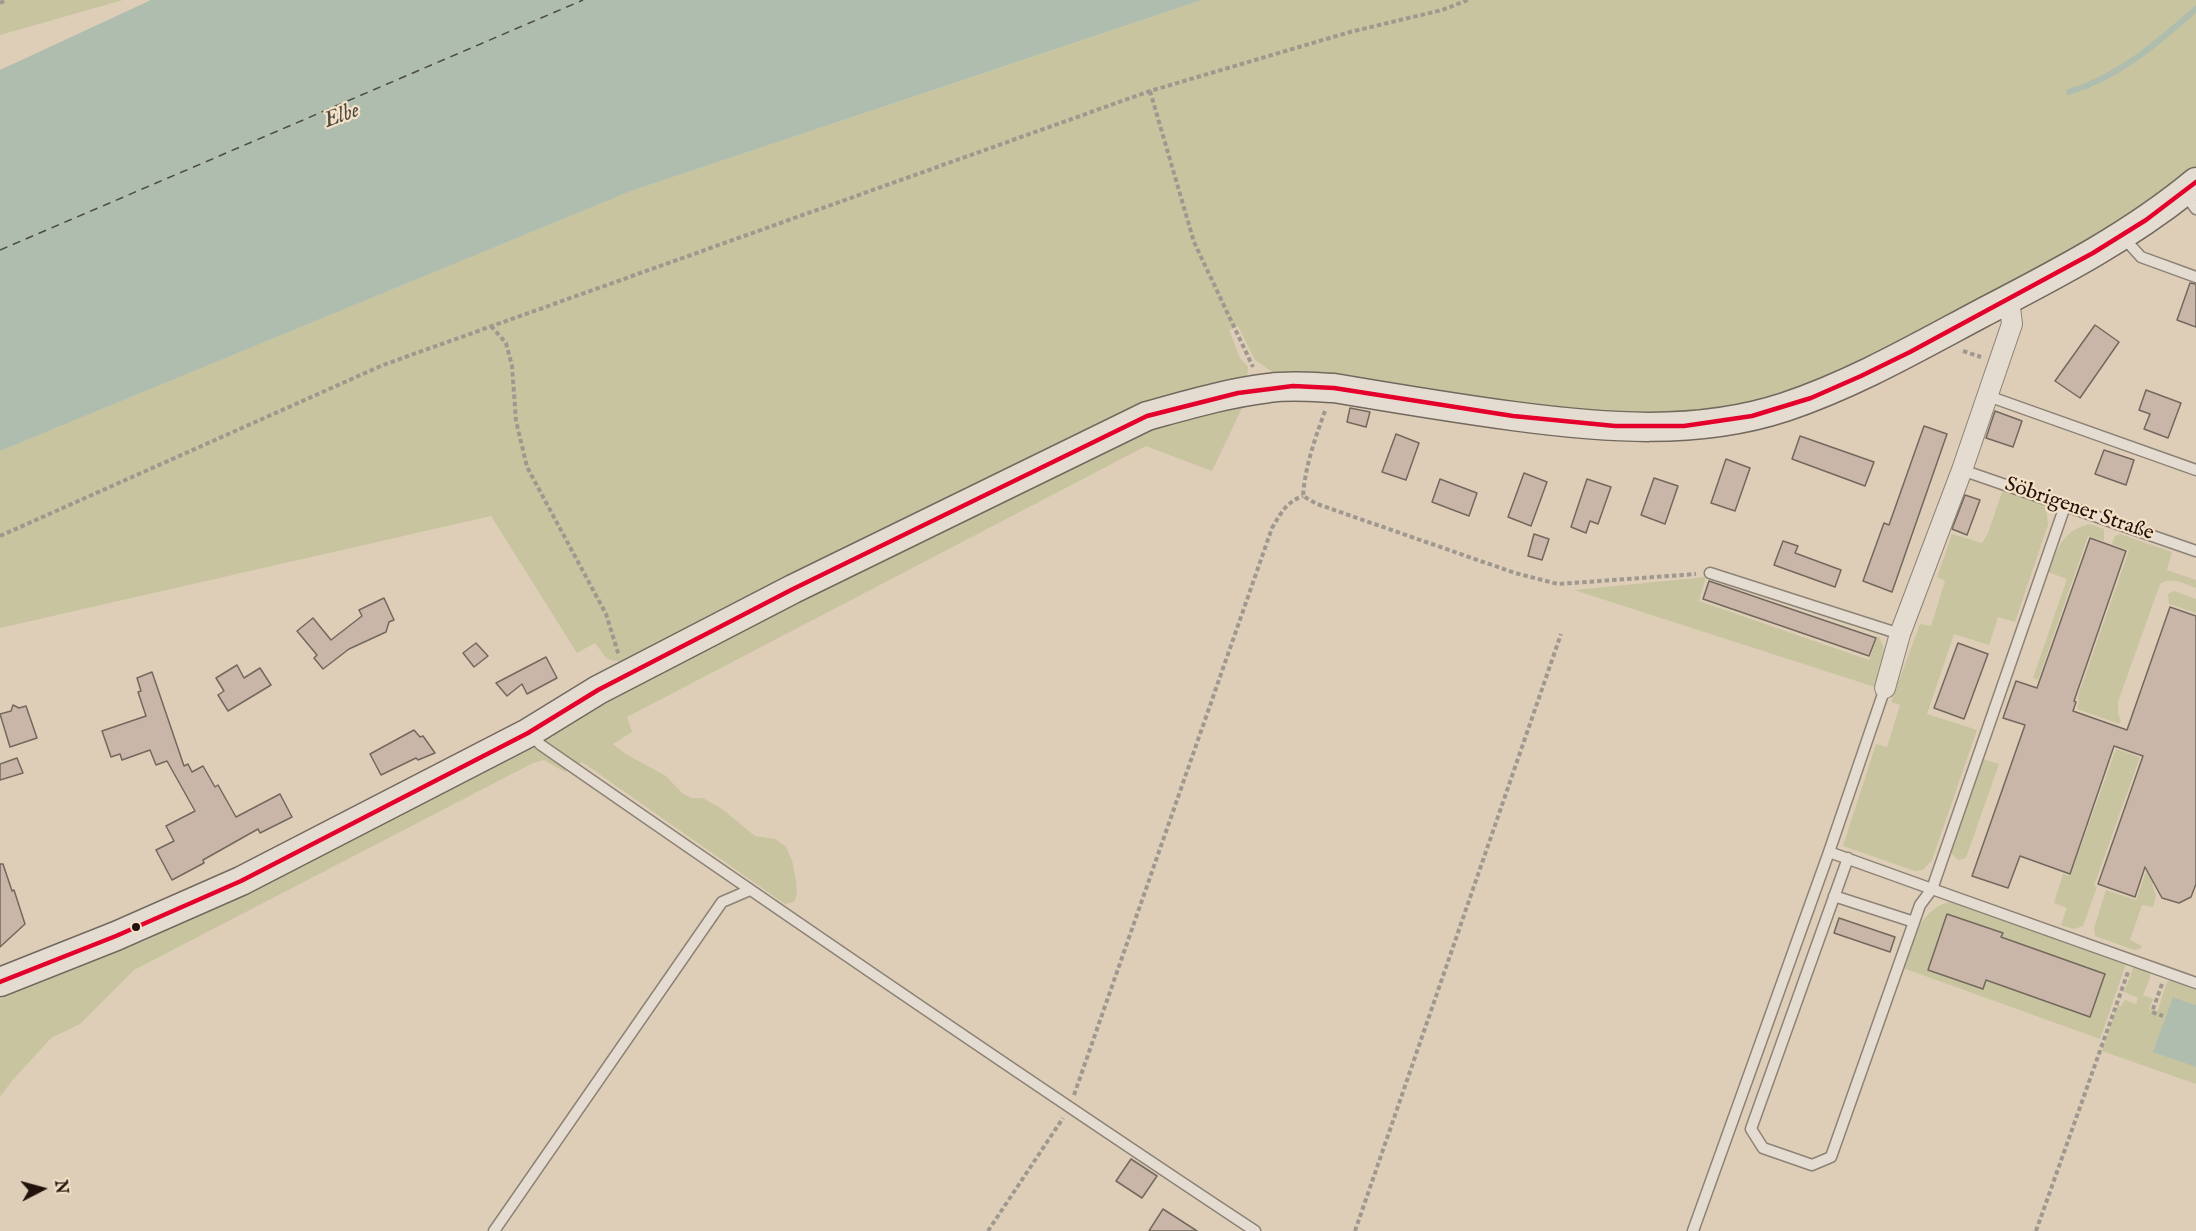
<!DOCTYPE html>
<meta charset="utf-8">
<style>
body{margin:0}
#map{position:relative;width:2196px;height:1231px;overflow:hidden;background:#deceb8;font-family:"IM FELL English",serif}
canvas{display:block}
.north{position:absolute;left:12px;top:1159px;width:60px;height:60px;-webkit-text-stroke:4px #f4e0c6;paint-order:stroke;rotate:84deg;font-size:16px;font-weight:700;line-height:24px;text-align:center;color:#21120c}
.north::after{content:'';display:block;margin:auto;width:21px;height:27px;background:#21120c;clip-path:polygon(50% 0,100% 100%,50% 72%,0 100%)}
</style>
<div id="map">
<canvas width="2196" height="1231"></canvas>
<div class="north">N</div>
</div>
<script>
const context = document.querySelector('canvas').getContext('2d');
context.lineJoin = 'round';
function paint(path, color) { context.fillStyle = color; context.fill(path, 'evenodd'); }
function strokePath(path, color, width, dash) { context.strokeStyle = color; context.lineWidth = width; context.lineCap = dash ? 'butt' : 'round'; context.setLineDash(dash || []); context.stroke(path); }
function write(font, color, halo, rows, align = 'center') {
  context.font = font + ' "IM FELL English",serif'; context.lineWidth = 4.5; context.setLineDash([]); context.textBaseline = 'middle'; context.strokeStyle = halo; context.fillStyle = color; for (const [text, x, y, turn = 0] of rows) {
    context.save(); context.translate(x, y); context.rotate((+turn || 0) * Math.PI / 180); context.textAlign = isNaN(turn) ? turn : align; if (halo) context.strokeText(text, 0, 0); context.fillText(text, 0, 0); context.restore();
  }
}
const green = new Path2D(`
 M0,0H123L0,35Z
 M1202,0H2196V171L2119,231L1852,371L1742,409L1635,418L1281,378L1255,360L1238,326L1229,330L1240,358L1248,367L1247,377L630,664L607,659L595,643L577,653L491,516L0,628V451L631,191Z
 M1243,406L1212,471L1146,446L627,717L632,732L613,744L624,753L666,776L682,793L692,798H703L722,809L755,836L776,839L786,847L792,860L796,881L797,894L794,902L785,904L582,762L565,772L544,760L533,763L134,970L80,1024L51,1038L11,1082L0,1097V999L147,940L521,748L799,601L1148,431L1193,417Z
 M2002,492H2006L2041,503L2046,507L2048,525L2015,622L1998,617L1989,645L1954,634L1927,714L1977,730L1932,860L1923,870L1915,871L1843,846L1876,744L1887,747L1900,705L1891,702L1920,624L1931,626L1945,581L1937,577L1952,534L1982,543L1988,533Z
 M2090,524L2104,529V541L2088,536L2038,680L2033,678L2067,579L2048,572C2058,549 2062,530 2090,524Z
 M2120,534L2172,552L2167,570L2196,580V588C2184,584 2172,576 2160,584L2118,702V714L2121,720L2119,724L2077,709L2079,700L2077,699L2129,550L2112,544L2115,536Z
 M1706,577L1699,601L1869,660L1878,636C1890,652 1882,671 1878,688L1574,590Z
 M2174,591L2196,599V613L2169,604L2168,594Z
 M2116,749L2140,757L2094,886L2097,887L2083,926L2074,929L2061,925L2067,908L2054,903L2063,874L2070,876Z
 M1983,759L1999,764L1966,858L1958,860L1952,854L1951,849Z
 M2181,772L2190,776L2152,885L2156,895L2153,907L2142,905L2130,940L2142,946L2140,949L2134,950L2095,936L2094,928L2106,890L2136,900Z
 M1948,902L1967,907L2126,964L2100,1039L1903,968C1915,940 1917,913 1948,902Z
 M2134,966L2150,972V978L2143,995L2153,999L2149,1009L2157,1012L2167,982L2171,979L2196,988V1005L2174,997L2154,1051L2196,1067V1084L2102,1051L2118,1005L2121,1006L2125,1000L2136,1004L2138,998L2124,992Z`);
const water = new Path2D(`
 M151,0H1202L631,191L0,451V70Z
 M2173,997L2196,1005V1067L2153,1052Z`);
const stream = new Path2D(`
 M2069,92C2119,77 2157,43 2196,9`);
const ferry = new Path2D(`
 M0,250L583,0`);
const building = new Path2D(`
 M2190,283L2196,284V327L2177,320Z
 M2095,325L2119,342L2080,398L2055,381Z
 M2146,390L2181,403L2168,438L2144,429L2150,414L2139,410Z
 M1350,408L1370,412L1366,427L1347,422Z
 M1995,411L2022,421L2013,447L1986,438Z
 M1924,426L1947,434L1892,592L1863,581L1884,523L1889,525Z
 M1396,434L1419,443L1406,480L1382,472Z
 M1800,436L1874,462L1865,486L1792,459Z
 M2104,450L2134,460L2126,485L2095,474Z
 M1726,459L1750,468L1735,511L1711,503Z
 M1524,473L1547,482L1531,526L1508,517Z
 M1654,478L1678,486L1665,524L1641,515Z
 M1440,479L1477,493L1469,516L1432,502Z
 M1587,479L1611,487L1598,524L1590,521L1586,533L1571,527Z
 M1965,495L1980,500L1967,535L1952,529Z
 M1534,534L1549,539L1542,560L1528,556Z
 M2090,538L2126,551L2074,701L2076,702L2073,711L2127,730L2170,607L2196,616V884L2191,897L2179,903L2162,898L2145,867L2135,897L2098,884L2143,756L2114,746L2070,874L2020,856L2008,888L1972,876L2025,725L2003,718L2016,681L2037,688Z
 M1783,541L1798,546L1795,553L1841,570L1835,587L1774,565Z
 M1709,581L1876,638L1869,656L1703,599Z
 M384,598L394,620L389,622L386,632L349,649L323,669L314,658L317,655L297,631L313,618L331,640L362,616L359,610Z
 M476,643L488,656L474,667L463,653Z
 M1958,643L1988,654L1964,719L1934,708Z
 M546,657L557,678L527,694L522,684L507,696L496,683Z
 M237,665L244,678L260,668L271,685L228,711L218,695L224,691L216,678Z
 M152,672L184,766L188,764L192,772L203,766L215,787L218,785L236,817L280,794L292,817L260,833L258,829L203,860L204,863L172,880L156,850L174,841L166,826L195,811L167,761L156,765L150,750L122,760L120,754L111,757L102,731L146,716L138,692L141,691L137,678Z
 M13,705L19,708L26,706L37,738L10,747L0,714L11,711Z
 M414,730L420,737L423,736L435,753L418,760L416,758L381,775L370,754Z
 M17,758L23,773L0,780V764Z
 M0,864H3L12,891L14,890L25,924L0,947Z
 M1947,914L2003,933L2001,937L2105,974L2090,1017L1986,980L1983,989L1928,970Z
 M1839,918L1895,937L1890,952L1834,933Z
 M1131,1159L1157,1176L1142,1198L1116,1181Z
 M1163,1209L1197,1231H1149Z`);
const path = new Path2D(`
 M0,3L6,0
 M1150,91L1194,242L1253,367
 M491,326L506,343L512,366L516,421L527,467L606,614L619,656
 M1963,351L1981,357
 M1325,411C1315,438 1305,467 1303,496L1317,504L1515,573L1558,584L1696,574
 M0,536L383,365L1150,91L1350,32L1442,10L1468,0
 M2162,984L2152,1012L2163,1016
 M1074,1095L1272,528C1281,513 1286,502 1303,496
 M988,1231L1063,1118
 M1355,1231L1561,634
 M2036,1231L2128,972`);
const lane = new Path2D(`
 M2184,193L2196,209
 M2123,237L2141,257L2196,277
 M1988,396L2196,470
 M1962,470L2196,551
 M1710,573L1900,634
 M530,734L541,745C777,909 1015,1072 1255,1231
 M1829,852L1932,889L2065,506
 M1848,858L1751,1129L1763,1148L1812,1165L1831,1157L1920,905L1932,889L2196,983
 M1834,896L1914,922
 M494,1231L722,902L750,890
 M1693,1231L1829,852L1885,688`);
const street = new Path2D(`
 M1885,688L1900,634L1962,470L2012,324L2009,299`);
const secondary = new Path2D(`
 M0,982L116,936L241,881L528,733L598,690L793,589L1147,416C1187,405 1227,393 1269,388C1290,385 1312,387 1334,388C1393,398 1453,408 1513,416C1603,428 1697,436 1785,407C1854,384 1918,347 1982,313C2057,274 2131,236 2196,182`);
const bus1 = new Path2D(`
 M0,982L116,936L241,881L528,733L598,690L793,589L1147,416L1238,393L1293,386L1334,388L1513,416L1615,426H1684L1752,416L1811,398L1861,376L1910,352L2093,253L2146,220L2196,182`);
const markers = [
 [136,927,5,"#21120c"]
];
const streetNames = [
 ["Söbrigener Straße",2079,510,19]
];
const waterNames = [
 ["Elbe",342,117,-20]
];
paint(green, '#c7c49f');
paint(water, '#aebdae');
strokePath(stream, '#aebdae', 6);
strokePath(ferry, '#4b4b43', 1.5, [8, 6]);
paint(building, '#cab6a8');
strokePath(building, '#72685d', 1.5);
strokePath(lane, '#8c8275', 13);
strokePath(street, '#8c8275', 22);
strokePath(secondary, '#72685d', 31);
strokePath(path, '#9f988f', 4, [4.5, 3]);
strokePath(lane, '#e4dcd1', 10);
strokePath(street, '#e4dcd1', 20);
strokePath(secondary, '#e4dcd1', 28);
strokePath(bus1, '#e4002b', 4.5);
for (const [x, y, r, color] of markers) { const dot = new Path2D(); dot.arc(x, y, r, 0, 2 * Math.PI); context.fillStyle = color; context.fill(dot); strokePath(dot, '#f4e0c6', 2); }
write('21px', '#21120c', '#f4e0c6', streetNames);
write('italic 22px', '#4b4b43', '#f4e0c6', waterNames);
</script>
